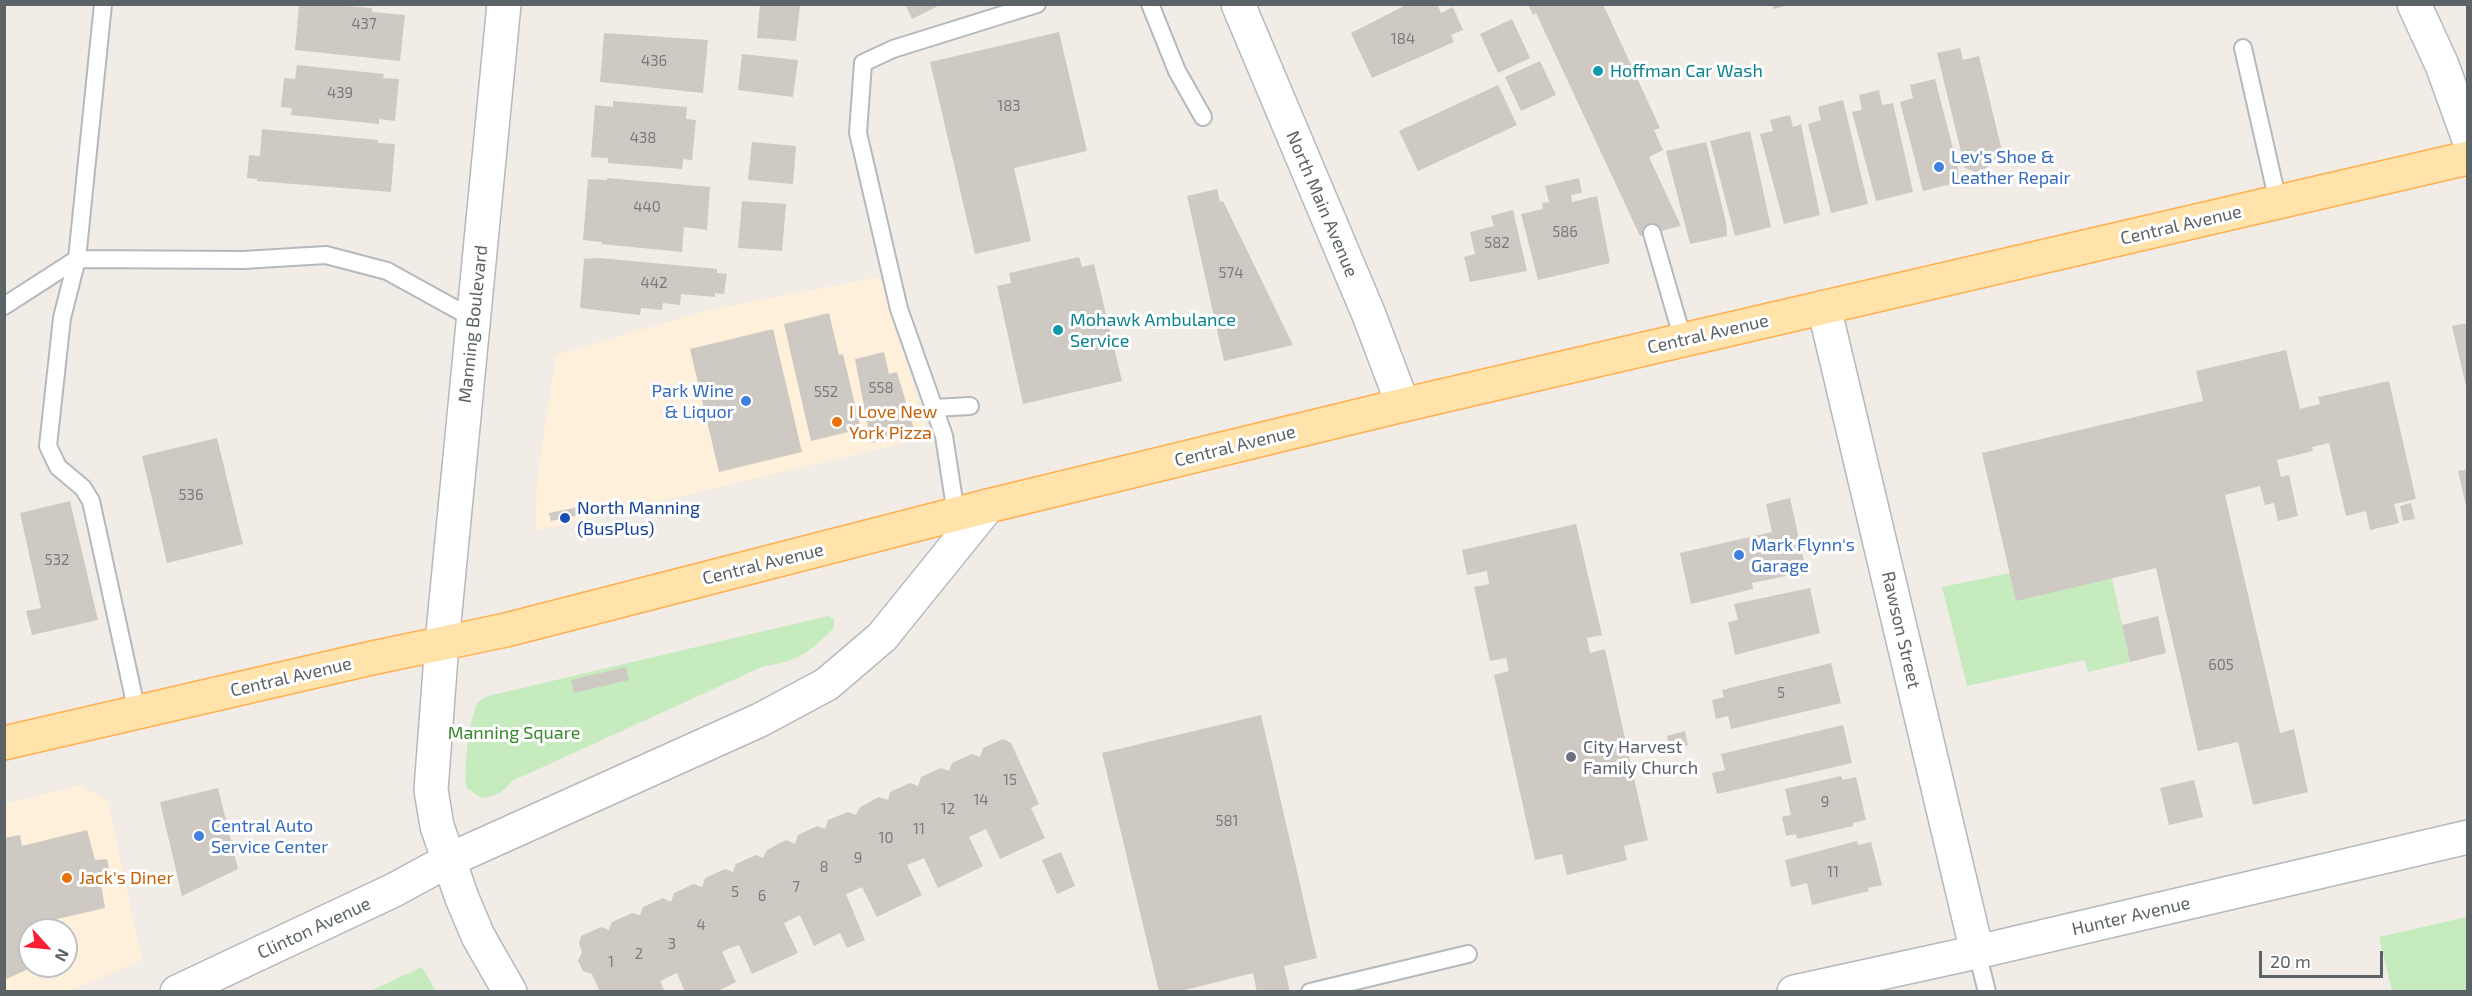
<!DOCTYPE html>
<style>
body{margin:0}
#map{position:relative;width:2472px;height:996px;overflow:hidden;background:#f1ece5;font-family:"Exo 2",sans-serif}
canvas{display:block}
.frame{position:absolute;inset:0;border:6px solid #5c6367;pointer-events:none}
.north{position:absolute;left:18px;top:918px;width:60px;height:60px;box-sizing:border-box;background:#fff;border:2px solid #bec1c2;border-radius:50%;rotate:117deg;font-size:16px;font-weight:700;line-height:24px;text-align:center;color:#5c6367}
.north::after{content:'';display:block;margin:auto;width:21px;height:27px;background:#fc1f35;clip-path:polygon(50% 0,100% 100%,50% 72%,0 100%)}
.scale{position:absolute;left:2259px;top:951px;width:124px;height:27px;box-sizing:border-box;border:3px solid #5c6367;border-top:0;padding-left:8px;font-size:18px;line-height:21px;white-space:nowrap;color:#5c6367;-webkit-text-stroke:4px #fff;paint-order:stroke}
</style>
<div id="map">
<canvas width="2472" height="996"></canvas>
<div class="frame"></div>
<div class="north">N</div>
<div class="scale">20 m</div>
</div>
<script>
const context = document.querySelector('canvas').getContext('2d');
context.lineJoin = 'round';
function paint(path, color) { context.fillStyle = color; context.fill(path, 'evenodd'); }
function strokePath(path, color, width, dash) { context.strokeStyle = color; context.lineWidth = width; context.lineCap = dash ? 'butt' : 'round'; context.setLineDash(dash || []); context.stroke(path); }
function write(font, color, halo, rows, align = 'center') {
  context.font = font + ' "Exo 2",sans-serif'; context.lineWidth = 6; context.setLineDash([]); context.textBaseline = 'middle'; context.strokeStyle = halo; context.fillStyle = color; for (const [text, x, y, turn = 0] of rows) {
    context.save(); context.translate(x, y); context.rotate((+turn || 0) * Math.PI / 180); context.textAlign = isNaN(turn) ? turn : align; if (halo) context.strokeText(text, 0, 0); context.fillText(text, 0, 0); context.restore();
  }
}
const commercial = new Path2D(`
 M880,277L929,437L536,531L537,478L556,355L708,310Z
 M80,785L108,801L142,960L69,991H5L4,804ZM30,930H66V966H30Z`);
const green = new Path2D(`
 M2010,573L2112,578L2130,662L2088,672L2085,660L1967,686L1942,587Z
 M828,616L834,619V628C810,652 797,662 764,666L512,781C503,793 496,796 481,798L467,788C462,775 470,717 477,704C480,699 484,698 488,696Z
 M2467,917V991H2392L2379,937Z
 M422,967L436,991H370Z`);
const building = new Path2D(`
 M319,4L372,8V12L405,15L400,61L295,50L299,5Z
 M760,4L800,5L796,41L757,38Z
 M905,4H942L912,19Z
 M1408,4H1437L1441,13L1453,7L1463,30L1451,35L1454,42L1372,78L1351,33Z
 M1528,4H1603L1660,128L1654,130L1663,150L1649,157L1681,226L1640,236L1536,13L1533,15Z
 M1772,5H1789L1774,9Z
 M1512,19L1530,58L1498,73L1480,34Z
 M1059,32L1087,151L1014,168L1031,241L975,254L930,62Z
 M604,33L708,40L703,93L600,82Z
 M1960,48L1963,60L1979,56L2004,159L1991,162L1986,169L1976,172L1965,168L1937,53Z
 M742,54L798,60L793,97L738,90Z
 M1540,61L1556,95L1521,111L1505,77Z
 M297,65L384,74L383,78L399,79L395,121L379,119V124L291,115L292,108L281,107L284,78L295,79Z
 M1935,79L1958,168L1959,182L1923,191L1900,102L1913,98L1910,85Z
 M1498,85L1517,125L1418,171L1399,131Z
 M1879,90L1882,105L1893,103L1913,192L1876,201L1852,112L1862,110L1859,95Z
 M1843,100L1868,204L1831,213L1808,124L1821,120L1818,107Z
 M613,101L687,107L686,119L696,120L692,160L683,159L682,169L608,163V158L591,157L595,105L613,107Z
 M1790,115L1793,127L1801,124L1820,215L1784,224L1760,134L1773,131L1770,120Z
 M262,129L378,140V143L395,144L391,192L257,181V179L247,178L249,155L260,156Z
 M1750,131L1771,227L1735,236L1710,141Z
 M752,142L796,146L793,184L748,180Z
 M1706,142L1726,222L1727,236L1690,244L1666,151Z
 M607,178L710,187L707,230L684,227L682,252L601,244L602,242L583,240L588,179L607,180Z
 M1579,178L1582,193L1571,195L1572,202L1597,196L1610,263L1538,280L1521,214L1543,209L1542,203L1549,202L1545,186Z
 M1217,189L1220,202L1223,201L1293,345L1224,361L1187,196Z
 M742,201L786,204L782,251L738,248Z
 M1513,210L1527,271L1470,282L1464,257L1475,254L1470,232L1494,226L1491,216Z
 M1079,257L1082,267L1094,264L1122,381L1023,404L997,286L1011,283L1009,273Z
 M600,258L717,269V273L727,274L724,294L715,293V297L681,294L680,305L663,303L662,310L641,308L640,315L580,308L584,259Z
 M829,313L839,355L843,354L861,429L811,441L784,324Z
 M2468,323V391H2467L2452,326Z
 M773,329L802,452L719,472L690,349Z
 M2286,350L2300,409L2320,404L2318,397L2389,381L2416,499L2394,504L2399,523L2370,530L2366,511L2346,516L2329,443L2312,447L2313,451L2277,460L2281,477L2289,475L2298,516L2278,521L2274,503L2265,505L2260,486L2225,495L2280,733L2294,729L2308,792L2253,805L2238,742L2198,751L2156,568L2016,601L1982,453L2203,401L2196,371Z
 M884,352L889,374L897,372L915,433L871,443L855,359Z
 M217,438L243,544L167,563L142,456Z
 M2468,469V509L2467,510L2458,471Z
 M1790,498L1805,566L1784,571L1786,576L1752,583L1753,589L1691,604L1680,553L1772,532L1766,504Z
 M70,501L98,620L32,635L26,611L41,608L20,513Z
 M2411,503L2415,519L2403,521L2400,506Z
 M579,507L581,515L551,521L549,513Z
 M1576,524L1602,635L1587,638L1590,653L1605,649L1648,840L1624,846L1627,860L1567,875L1562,854L1535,860L1494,675L1509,671L1506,658L1490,661L1474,587L1489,584L1487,571L1467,575L1462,550Z
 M1810,588L1820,633L1735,655L1728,622L1738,620L1734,604Z
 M2158,616L2166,653L2130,662L2122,625Z
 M1831,663L1841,703L1731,729L1728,716L1716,719L1712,700L1724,697L1722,690Z
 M626,667L629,680L574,693L571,680Z
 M1261,715L1317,958L1284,966L1290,992H1257L1253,973L1177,992H1159L1102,753Z
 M1843,725L1852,763L1717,794L1712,773L1725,770L1721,754Z
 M1685,731L1688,745L1670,749L1667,736Z
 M1003,739L1011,743L1039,804L1031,808L1045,838L1000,859L986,829L969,837L983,866L938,888L924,858L907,865L922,895L877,917L862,887L846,894L865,940L847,948L840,933L814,946L800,915L784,923L798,953L752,974L739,945L730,948L722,952L736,982L716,992H685L677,973L660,981L665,992H600L592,974L583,971L578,961L582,952L579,944L581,936L601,927L609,930L612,922L632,913L640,915L643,907L663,898L671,902L674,893L694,884L702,887L705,878L725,869L733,872L736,864L756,855L763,858L767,850L786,840L795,844L798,835L817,826L825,829L828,820L848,812L856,815L860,807L879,797L888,800L890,792L910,783L918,786L921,777L941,768L949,771L952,763L972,754L980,757L983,748Z
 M1841,776L1843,780L1856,777L1866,820L1853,823V826L1797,839L1796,834L1786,836L1782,817L1791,815L1785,789Z
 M2194,780L2203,817L2169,825L2160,788Z
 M218,788L238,869L182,896L160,802Z
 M87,830L95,860L107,859L110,874L100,878L105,908L40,923L42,930H30V966H35L4,980V838L20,835L22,846Z
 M1857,841L1858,845L1871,842L1882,885L1868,888L1869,891L1812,905L1807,883L1791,887L1785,860Z
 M1061,852L1075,886L1057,894L1042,860Z`);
const service = new Path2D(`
 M103,4L77,259L62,318L48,446L58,467L83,488L91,501L137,712
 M1150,4L1177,71L1203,117
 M2243,48L2278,202
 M1652,233L1683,340
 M4,306L77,259L243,260L326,255L387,271L474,319
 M934,408L970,406
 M956,514L944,436L899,309L858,133L863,63L893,49L1037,4
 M1977,952L1987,992
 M1310,992L1468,954`);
const minor = new Path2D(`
 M2414,4L2442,65L2468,137
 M1824,307L1977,952
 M1794,992L1977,952L2468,837`);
const tertiary = new Path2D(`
 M504,4L442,643L431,790L437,826L462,898L478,936L510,992
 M1238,4L1369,315L1403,405
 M177,992L394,890L449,860L760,720L827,684L882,637L988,506`);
const primary = new Path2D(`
 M4,743L372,658L506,630L988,506L1403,405L2468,158`);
const markers = [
 [1598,71,6,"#0f9aa8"],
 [1939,167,6,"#3f7fe0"],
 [1058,330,6,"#0f9aa8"],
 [746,401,6,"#3f7fe0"],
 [837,422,6,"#e8710a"],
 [565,518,6,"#1a4fb4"],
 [1739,555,6,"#3f7fe0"],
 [1571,757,6,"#6b7280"],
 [199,836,6,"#3f7fe0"],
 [67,878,6,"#e8710a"]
];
const numberNames = [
 ["437",364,24],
 ["184",1403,39],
 ["436",654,61],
 ["439",340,93],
 ["183",1009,106],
 ["438",643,138],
 ["440",647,207],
 ["586",1565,232],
 ["582",1497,243],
 ["574",1231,273],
 ["442",654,283],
 ["558",881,388],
 ["552",826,392],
 ["536",191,495],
 ["532",57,560],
 ["605",2221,665],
 ["5",1781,693],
 ["15",1010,780],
 ["14",981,800],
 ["9",1825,802],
 ["12",948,809],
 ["581",1227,821],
 ["11",919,829],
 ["10",886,838],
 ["9",858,858],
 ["8",824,867],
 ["11",1833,872],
 ["7",796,887],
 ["5",735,892],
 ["6",762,896],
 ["4",701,925],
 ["3",672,944],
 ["2",639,954],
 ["1",611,962]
];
const cultureNames = [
 ["Hoffman Car Wash",1610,71],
 ["Mohawk Ambulance",1070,320],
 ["Service",1070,341]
];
const shopNames = [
 ["Lev's Shoe &",1951,157],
 ["Leather Repair",1951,178],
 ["Park Wine",734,391,"right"],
 ["& Liquor",734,412,"right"],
 ["Mark Flynn's",1751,545],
 ["Garage",1751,566],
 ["Central Auto",211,826],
 ["Service Center",211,847]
];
const streetNames = [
 ["North Main Avenue",1322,204,67],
 ["Central Avenue",2181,225,-13],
 ["Manning Boulevard",473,324,-84],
 ["Central Avenue",1708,334,-13],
 ["Central Avenue",1235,446,-14],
 ["Central Avenue",763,564,-14],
 ["Rawson Street",1901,630,77],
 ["Central Avenue",291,677,-13],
 ["Hunter Avenue",2131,916,-13],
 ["Clinton Avenue",314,928,-25]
];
const foodNames = [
 ["I Love New",849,412],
 ["York Pizza",849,433],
 ["Jack's Diner",79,878]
];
const transitNames = [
 ["North Manning",577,508],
 ["(BusPlus)",577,529]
];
const parkNames = [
 ["Manning Square",514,733]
];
const worshipNames = [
 ["City Harvest",1583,747],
 ["Family Church",1583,768]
];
paint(commercial, '#fff0db');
paint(green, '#c6ebbf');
paint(building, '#cec9c3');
strokePath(service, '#b5b9bd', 20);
strokePath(minor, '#b5b9bd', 36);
strokePath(tertiary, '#b5b9bd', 36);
strokePath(primary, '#ffaf4f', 36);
strokePath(service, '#fff', 16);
strokePath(minor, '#fff', 33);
strokePath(tertiary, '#fff', 33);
strokePath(primary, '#ffe3ab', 33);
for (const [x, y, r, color] of markers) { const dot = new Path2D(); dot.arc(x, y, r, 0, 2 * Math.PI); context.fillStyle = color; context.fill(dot); strokePath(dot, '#fff', 2); }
write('15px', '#787c7e', null, numberNames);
write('18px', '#0d838f', '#fff', cultureNames, 'left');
write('18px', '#366cbe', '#fff', shopNames, 'left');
write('18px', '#5c6367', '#fff', streetNames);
write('18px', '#c56008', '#fff', foodNames, 'left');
write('18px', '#164399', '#fff', transitNames, 'left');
write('18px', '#37872c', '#fff', parkNames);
write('18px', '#5b616d', '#fff', worshipNames, 'left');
</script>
